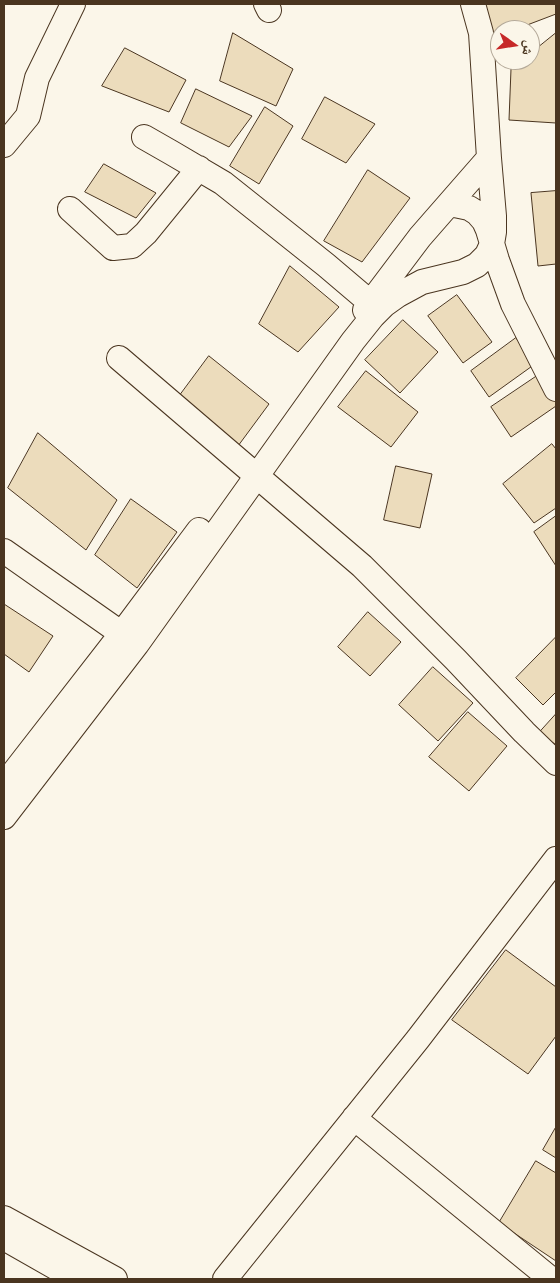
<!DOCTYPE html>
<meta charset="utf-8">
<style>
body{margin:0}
#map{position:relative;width:560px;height:1283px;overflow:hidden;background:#fbf6e9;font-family:"IBM Plex Sans","Noto Naskh Arabic",sans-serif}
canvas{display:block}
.frame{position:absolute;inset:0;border:5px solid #4a3520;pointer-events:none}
.north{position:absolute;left:490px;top:20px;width:50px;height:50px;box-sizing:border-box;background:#fbf6e9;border:1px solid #b4a999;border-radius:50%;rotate:103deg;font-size:14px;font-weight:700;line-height:20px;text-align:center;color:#4a3520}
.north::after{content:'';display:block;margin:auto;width:18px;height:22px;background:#c62828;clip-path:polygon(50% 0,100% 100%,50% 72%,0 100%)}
</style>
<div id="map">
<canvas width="560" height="1283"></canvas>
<div class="frame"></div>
<div class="north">ش</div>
</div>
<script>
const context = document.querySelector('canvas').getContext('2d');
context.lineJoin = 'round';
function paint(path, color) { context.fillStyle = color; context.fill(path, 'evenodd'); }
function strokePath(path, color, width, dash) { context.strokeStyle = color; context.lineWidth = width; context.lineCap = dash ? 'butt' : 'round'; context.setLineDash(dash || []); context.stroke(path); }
const building = new Path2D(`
 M484,4H556V14L514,30H500V35L492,39Z
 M233,33L293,69L276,106L220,81Z
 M556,33V123L509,120L511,69L522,60H530V54Z
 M125,48L186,80L169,112L102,86Z
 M196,89L252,116L229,147L181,123Z
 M325,97L375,124L346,163L302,139Z
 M265,107L293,126L259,184L230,166Z
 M104,164L156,193L136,218L85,192Z
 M368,170L410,198L362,262L324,241Z
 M556,191V264L538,266L531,193Z
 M290,266L339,307L298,352L259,324Z
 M457,295L492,342L463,363L428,316Z
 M403,320L438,352L400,393L365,360Z
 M516,338L535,364L489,397L471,371Z
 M209,356L269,404L238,446L175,402Z
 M366,371L418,412L391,447L338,407Z
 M540,374L556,398V406L511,437L491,407Z
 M38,433L117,500L86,550L8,488Z
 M552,444L556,449V508L534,523L503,484Z
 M396,466L432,474L420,528L384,520Z
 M131,499L177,532L137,588L95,555Z
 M556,516V566L534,532Z
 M4,604L53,636L29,672L4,654Z
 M368,612L401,642L370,676L338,647Z
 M556,637V692L543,705L516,678Z
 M433,667L473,703L438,741L399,705Z
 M468,712L507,746L469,791L429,757Z
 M556,714V745L539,733Z
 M506,950L556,987V1036L528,1074L452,1020Z
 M556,1127V1158L543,1150Z
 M536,1161L556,1173V1261L499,1223Z`);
const minor = new Path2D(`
 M266,4L269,10
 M144,137L172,153L223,183L326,265L379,310
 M4,145L28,116L37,78L73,4
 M450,204L469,208L477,213L484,221L488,230L497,260L513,304L556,389
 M70,209L113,248L132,246L146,233L199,168
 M365,310L420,237L489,158
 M119,358L362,566L456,660L524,732L556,763
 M4,551L135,643
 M4,785L122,633L199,530
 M4,817L137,644L353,341L373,316L384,305L398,295L422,282L463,272L477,265L487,255L492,244L494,232V216L489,158L481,33L473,4
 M354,1118L551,1279
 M4,1218L115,1279
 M4,1238L76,1279
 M225,1279L418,1039L556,859`);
paint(building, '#ecdcbc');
strokePath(building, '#4a3520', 1);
strokePath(minor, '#4a3520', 26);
strokePath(minor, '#fbf6e9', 24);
</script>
